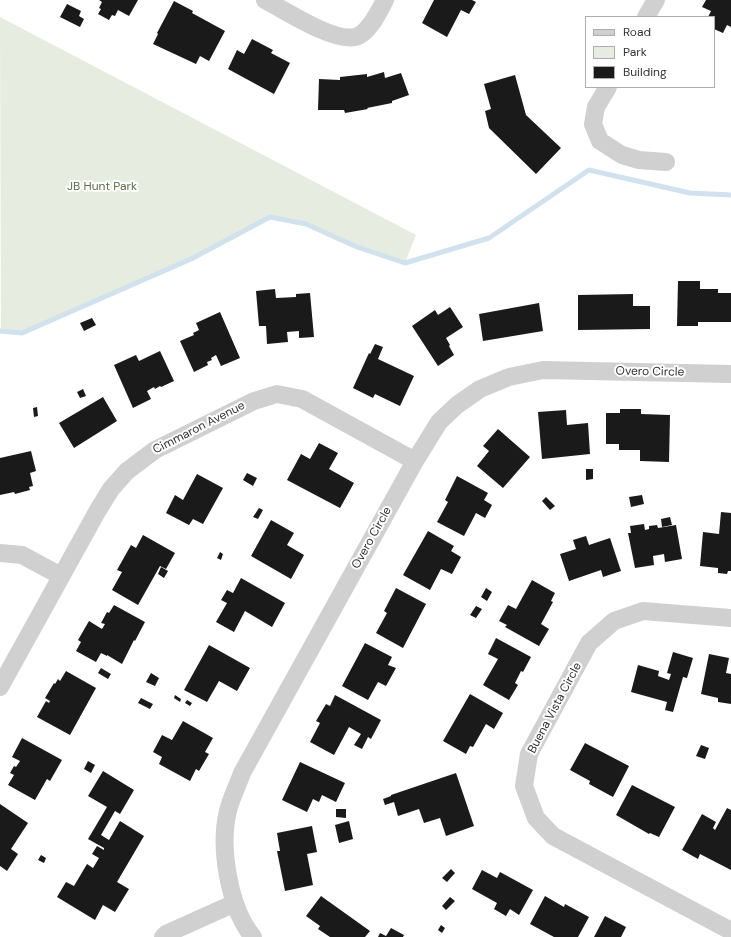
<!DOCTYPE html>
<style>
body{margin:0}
#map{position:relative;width:731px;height:937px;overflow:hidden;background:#fff;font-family:"DM Sans",sans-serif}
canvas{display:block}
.legend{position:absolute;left:585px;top:16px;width:130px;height:72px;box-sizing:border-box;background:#fff;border:1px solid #adadad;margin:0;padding:5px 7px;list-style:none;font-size:12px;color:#333}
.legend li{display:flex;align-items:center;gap:8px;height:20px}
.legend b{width:20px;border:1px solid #adadad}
</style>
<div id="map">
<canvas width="731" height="937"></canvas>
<ul class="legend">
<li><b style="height:5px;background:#d0d0d0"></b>Road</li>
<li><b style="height:11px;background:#e6ecdf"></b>Park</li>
<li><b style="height:11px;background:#1a1a1a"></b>Building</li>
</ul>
</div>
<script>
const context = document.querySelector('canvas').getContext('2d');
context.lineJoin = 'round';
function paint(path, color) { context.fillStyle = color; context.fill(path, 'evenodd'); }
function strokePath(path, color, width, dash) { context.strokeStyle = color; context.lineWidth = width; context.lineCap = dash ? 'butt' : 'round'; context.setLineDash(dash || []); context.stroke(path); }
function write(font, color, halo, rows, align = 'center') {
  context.font = font + ' "DM Sans",sans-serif'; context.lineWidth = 4; context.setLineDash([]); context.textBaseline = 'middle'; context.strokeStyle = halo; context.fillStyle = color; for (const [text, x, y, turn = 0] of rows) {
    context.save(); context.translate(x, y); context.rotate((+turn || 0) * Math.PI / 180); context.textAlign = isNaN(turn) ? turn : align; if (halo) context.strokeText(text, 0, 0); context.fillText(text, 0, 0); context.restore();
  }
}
const green = new Path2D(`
 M0,17L416,235L405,263L357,247L306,224L270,217L191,259L22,333L1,331Z`);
const stream = new Path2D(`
 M0,331L22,333L191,259L270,217L306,224L357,247L405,263L489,238L589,170L690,193L731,195`);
const building = new Path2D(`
 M99,0H138L129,16L118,10L115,16L112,15L109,20L98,14L101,9L99,8L102,2Z
 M434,0H472L476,2L469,14L461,10L447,37L422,23Z
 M706,0H731V27L727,25L723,33L714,29V17H708L711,11L702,7Z
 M174,1L193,11L192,13L225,31L209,61L200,56L196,64L153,44L158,34L157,33Z
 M67,4L81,11L79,16L84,19L80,27L60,17Z
 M252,39L273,50L271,53L290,63L274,94L228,69L237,50L244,54Z
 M384,72L385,78L401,73L409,95L392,101V103L367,108L368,109L345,113L344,110H318L319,79L340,80V77L367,74V77Z
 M515,75L526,115L561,148L536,174L489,128L485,111L491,109L484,84Z
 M678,281H700V289H718V293H731V322H698V326H677Z
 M275,289L276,298L296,297V294L310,293L314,337L299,338V331L287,332L288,342L267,344L266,326H259L256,291Z
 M633,294V306H650V329L578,330V295Z
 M539,303L543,331L483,341L479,314Z
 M450,307L463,327L446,338L450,345L449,346L454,355L438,366L412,326L435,310L438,315Z
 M220,312L240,358L221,366L216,355L211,358L212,360L207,362L208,365L194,372L180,341L194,335L193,333L199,330L196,323Z
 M92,318L96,325L84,331L80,323Z
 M375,344L383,347L378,359L414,376L400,406L375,394L373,398L353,388L369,353L370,354Z
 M160,351L174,381L161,387L160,386L155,389L154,387L147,391L151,399L133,408L114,365L136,355L139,361Z
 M83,389L86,396L80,398L77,392Z
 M103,397L117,421L74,448L59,423Z
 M37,407L38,416L34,417L33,408Z
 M620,409H641V414L670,415L669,462L640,461V450H619V444H606V413H620Z
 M566,410L567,425L588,423L590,454L542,459L538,412Z
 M498,429L530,457L503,488L477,466L489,451L483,446Z
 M319,443L338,453L329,469L354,483L340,508L287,480L301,454L310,459Z
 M31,451L36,471L30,473L33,486L29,487L30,490L15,494L14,492L0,495V458Z
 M586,469H593V479L586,480Z
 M247,473L257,478L253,486L243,480Z
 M197,474L223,488L203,524L193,519L189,525L166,513L175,495L183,500Z
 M457,476L488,493L484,500L492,505L485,518L476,513L464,536L437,522L448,502L445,500Z
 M642,495L644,504L631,507L629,497Z
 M546,497L555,506L550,510L542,501Z
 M259,508L263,510L258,519L253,517Z
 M721,512L731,513V571H728L727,574L718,573V568L700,566L703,532L719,534Z
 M670,517L672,525L662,527L661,519Z
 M271,520L294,533L287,545L304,555L291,579L251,556Z
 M644,524L645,530L649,529V526L657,525L658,528L676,525L682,559L665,562L664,554L653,556L654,565L635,568L628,533H631L630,526Z
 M428,531L454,546L451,551L461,557L452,574L441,569L430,590L403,575Z
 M143,535L175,553L166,569L160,566L138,605L112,590L122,572L117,570L131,545L136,548Z
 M586,536L589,545L610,538L621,571L603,577L601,570L569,581L560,554L576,549L573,540Z
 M220,552L223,554L221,560L217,558Z
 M161,567L168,571L164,578L158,574Z
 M241,578L285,603L272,627L245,611L234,632L216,622L227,603L221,600L227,590L233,593Z
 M532,580L555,593L551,601L553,602L541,624L549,629L539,646L505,627L507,625L499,621L508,605L516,609Z
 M396,588L426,604L403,648L376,633L387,613L384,611Z
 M486,588L492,592L487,601L481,597Z
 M114,605L145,622L135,641L134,640L122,664L107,655V656L101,653L96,662L76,651L81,642L78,640L89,621L102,629L105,624L101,623L107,612L109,613Z
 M476,606L482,609L476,618L470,615Z
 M496,638L531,657L523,672L521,671L515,683L518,685L509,700L483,685L498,659L488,654Z
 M365,643L392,657L388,665L396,668L386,686L378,682L368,700L342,686Z
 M209,645L250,668L237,691L219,681L207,702L184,690Z
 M673,652L693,658L687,678L683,677L673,712L665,710L667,702L631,692L638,665L659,671L658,676L669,680L671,674L667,673Z
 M709,654L729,658L726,673L731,674V704L718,702V698L701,694Z
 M101,668L111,674L108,679L98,673Z
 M66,671L96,688L70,735L37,717L46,701L49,703L50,701L45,698L54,683L55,684L58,679L60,681Z
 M151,673L159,678L155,686L146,682Z
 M470,694L503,713L494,729L486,724L473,747L470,746L466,754L443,741Z
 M175,695L181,699L180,702L174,698Z
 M335,695L381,720L371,739L368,737L362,749L354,745L361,734L349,727L334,755L310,742L320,723L316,721L326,704L330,706Z
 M141,698L153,704L150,709L138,703Z
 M187,700L192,703L190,706L185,703Z
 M183,721L213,738L205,752L209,754L199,771L196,769L190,781L159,764L162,757L153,752L162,735L172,740Z
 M22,738L62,760L50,781L47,779L35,800L8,785L14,775L10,773L14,766L16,767L20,761L12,757Z
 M585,743L629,766L613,797L589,784L590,781L570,770Z
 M701,745L709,748L705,759L696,756Z
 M88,761L95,765L91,773L84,769Z
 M300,762L345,783L336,802L322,795L319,802L313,799L307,812L282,800Z
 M103,771L134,790L120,814L115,811L101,835L109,840L120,821L144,836L117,882L129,889L115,912L103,905L95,920L57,897L66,882L74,886L87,864L93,868L99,858L92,854L97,846L104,850V848L88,839L107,807L88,796Z
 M456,773L474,826L446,836L440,818L424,823L419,809L398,816L394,802L385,805L383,799L391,796V795Z
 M632,785L675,807L659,837L650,833L649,834L616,815Z
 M0,804L28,823L11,849L18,854L7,871L0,866Z
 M727,808L731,810V870L700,854L698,859L682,850L702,814L716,822L713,828L715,830Z
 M336,809H346V818L336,817Z
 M349,821L353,839L339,843L335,825Z
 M312,826L317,852L307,854L313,885L285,891L277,851H280L277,833Z
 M41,855L46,858L44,863L38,860Z
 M451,869L455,873L447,882L442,878Z
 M482,870L497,878L500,872L533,890L519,915L510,909L506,916L494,909L497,903L472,889Z
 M321,896L370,931L365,937H330L318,929L320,926L306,916Z
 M545,896L564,907L565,904L589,917L578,937H554L530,924Z
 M450,897L455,901L446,910L442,906Z
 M605,916L626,927L621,937H594Z
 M441,925L445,928L442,933L438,930Z
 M391,928L404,935L403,937H378L380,933L386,936Z`);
const street = new Path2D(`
 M265,0C286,11 333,42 355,37C369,34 379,11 385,0
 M646,17L656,0
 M608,87L596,107L593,124L600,141L622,155L639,160L666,162
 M0,553L22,555L61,576
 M731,618L643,611L614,621L589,643L529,754L524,786L536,818L553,836L731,931
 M0,687L98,510L111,489L127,471L155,450L254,401L277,394L302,399L415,461
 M163,937L166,934L235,903
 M253,937C229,908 219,847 228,811C231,798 238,785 242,773L415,461L439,422L457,405L480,389L509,377L543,370L731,374`);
const parkNames = [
 ["JB Hunt Park",102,187]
];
const streetNames = [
 ["Overo Circle",650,372,1],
 ["Cimmaron Avenue",199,428,-27],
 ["Overo Circle",372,538,-61],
 ["Buena Vista Circle",555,708,-62]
];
paint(green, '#e6ecdf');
strokePath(stream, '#cfe2ee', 5);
paint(building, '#1a1a1a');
strokePath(street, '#d0d0d0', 18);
write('12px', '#56703f', '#fff', parkNames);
write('12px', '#333', '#fff', streetNames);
</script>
